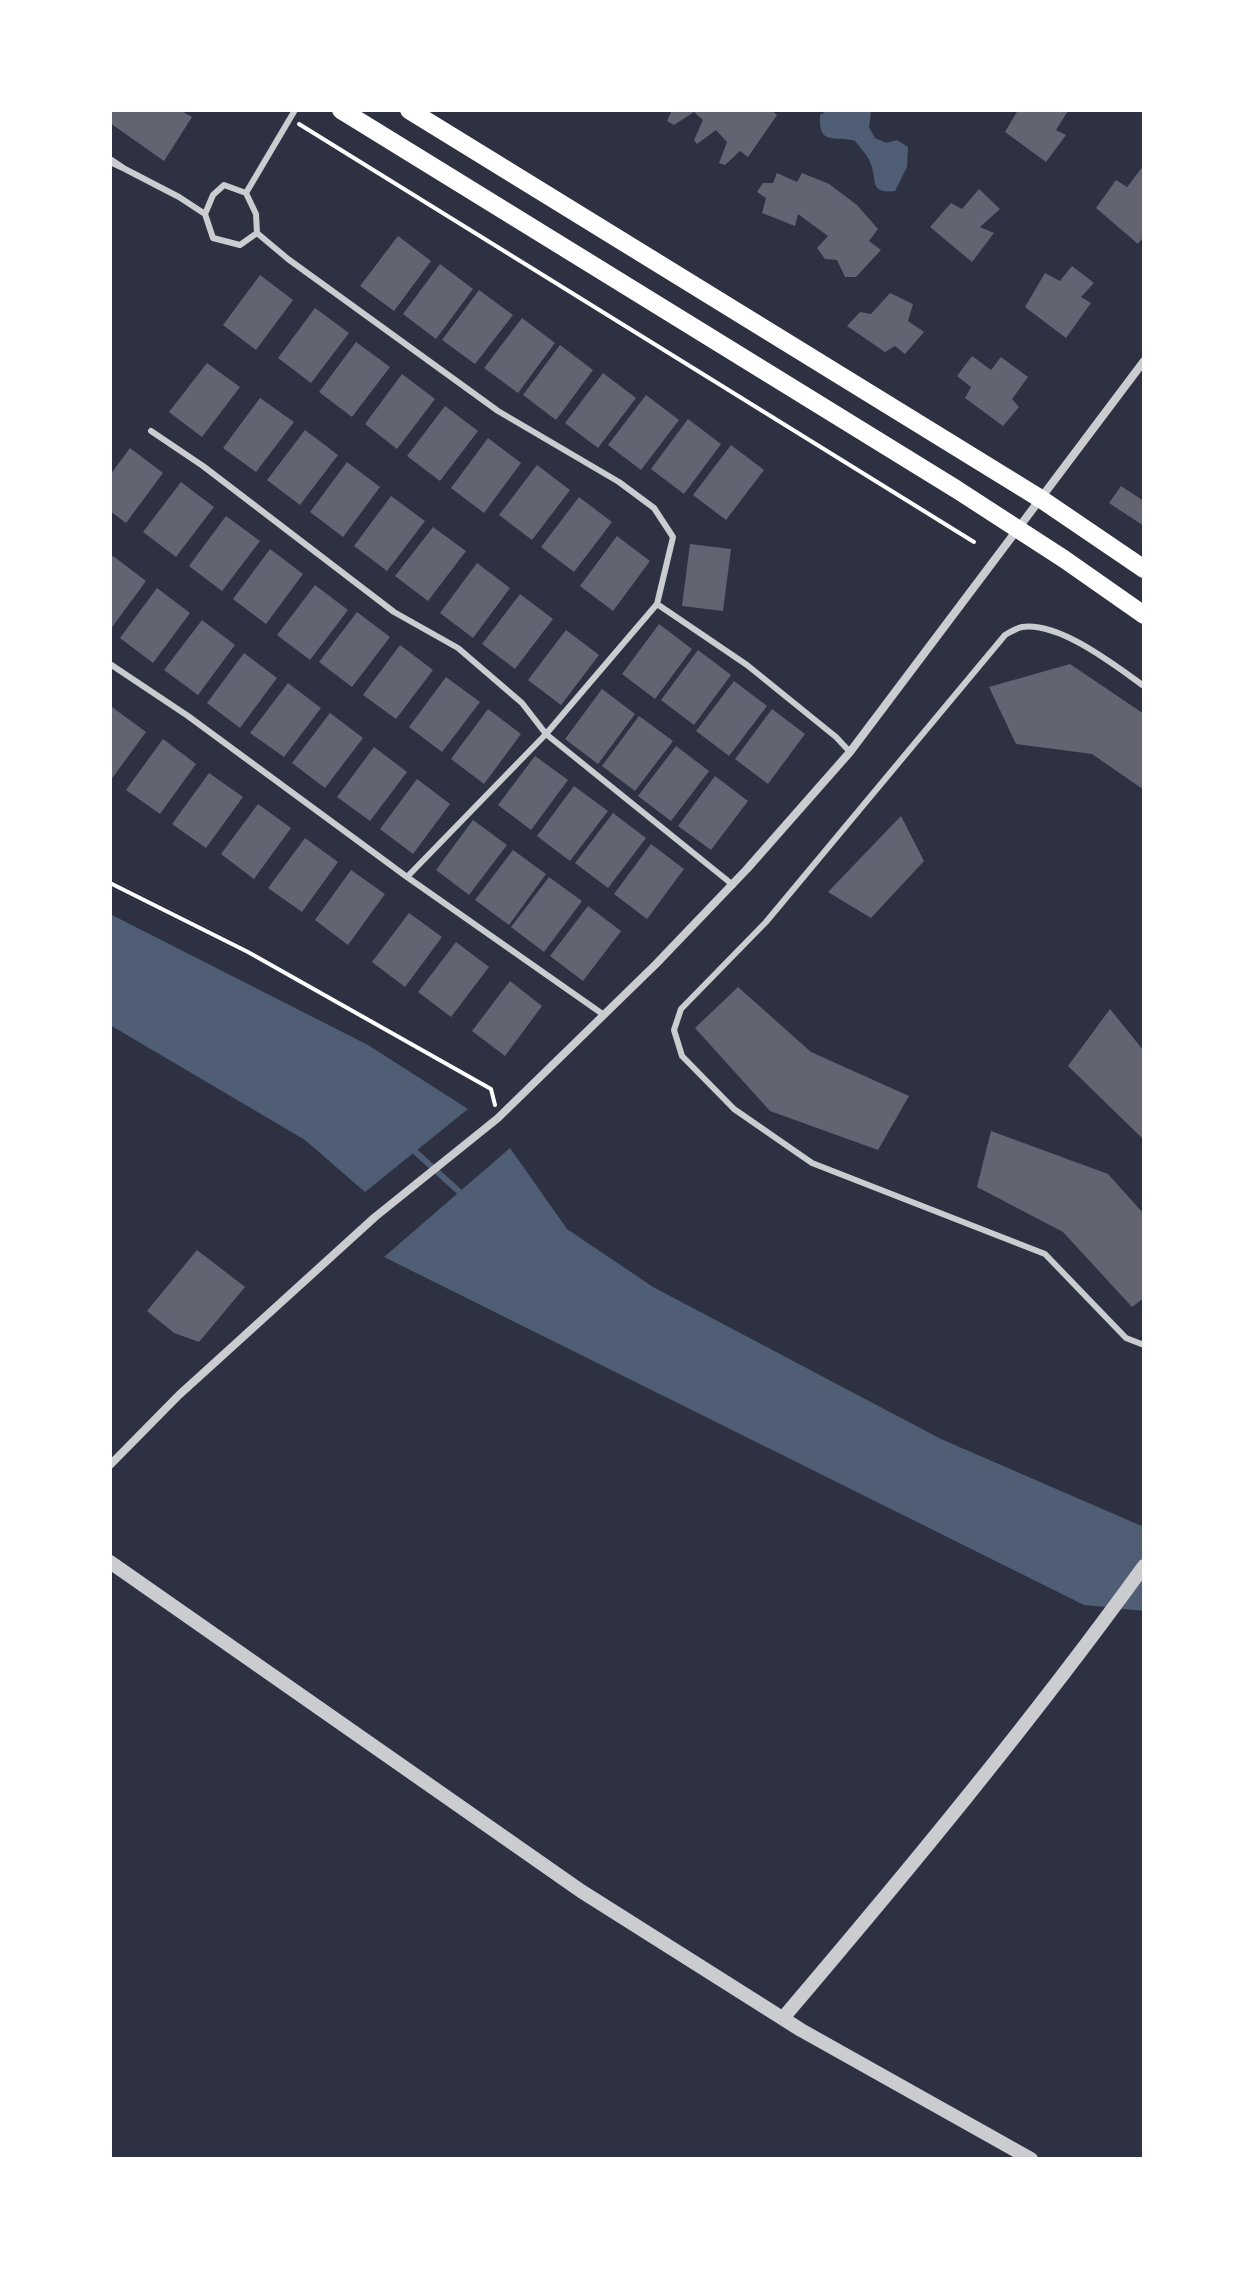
<!DOCTYPE html>
<style>
body{margin:0}
#map{position:relative;width:1254px;height:2269px;overflow:hidden;background:#2d3142;font-family:"Open Sans",sans-serif}
canvas{display:block}
.frame{position:absolute;inset:0;border:112px solid #fff;pointer-events:none}
</style>
<div id="map">
<canvas width="1254" height="2269"></canvas>
<div class="frame"></div>
</div>
<script>
const context = document.querySelector('canvas').getContext('2d');
context.lineJoin = 'round';
function paint(path, color) { context.fillStyle = color; context.fill(path, 'evenodd'); }
function strokePath(path, color, width, dash) { context.strokeStyle = color; context.lineWidth = width; context.lineCap = dash ? 'butt' : 'round'; context.setLineDash(dash || []); context.stroke(path); }
const water = new Path2D(`
 M828,110H869L871,113L869,127L875,138L886,143L897,140L908,147L907,167L895,191C868,194 878,180 870,162C867,154 860,148 855,141C835,135 818,147 820,115Z
 M110,914L368,1045L468,1109L365,1192L305,1140L110,1025Z
 M510,1148L567,1229L653,1287L941,1439L1144,1527V1611L1084,1605L384,1257Z`);
const stream = new Path2D(`
 M410,1147L464,1196`);
const building = new Path2D(`
 M110,110H180L192,117L164,161L110,123Z
 M672,110H771L777,115L748,157L740,151L725,165L719,163L727,142L716,130L697,144L694,140L703,120L694,112L674,125L667,121Z
 M1018,110L1068,111L1056,130L1066,135L1046,162L1005,132Z
 M1144,165V236L1138,244L1096,208L1116,180L1127,187Z
 M777,173L797,182L802,173L829,184L857,205L878,229L869,241L881,250L856,277H845L837,260L825,259L817,248L828,236L798,214L795,226L762,213L766,198L757,192L763,183H773Z
 M979,189L1000,209L980,227L994,233L972,262L930,227L951,203L962,209Z
 M398,236L431,261L394,311L360,286Z
 M440,264L473,289L436,339L403,314Z
 M1072,266L1094,283L1081,297L1091,303L1066,338L1025,307L1045,273L1060,281Z
 M260,275L293,300L256,350L223,325Z
 M479,290L513,315L475,364L442,340Z
 M890,293L913,304L908,321L924,332L905,354L895,346L885,352L847,326L860,312L871,314Z
 M315,308L349,333L311,383L278,358Z
 M522,318L555,343L518,393L484,368Z
 M356,342L390,367L352,417L319,392Z
 M560,345L593,370L556,420L523,395Z
 M972,356L991,370L1001,357L1028,377L1012,399L1019,407L1003,426L965,398L971,387L957,376Z
 M207,363L240,387L202,437L169,412Z
 M603,373L636,398L598,448L565,423Z
 M402,374L435,399L397,449L365,424Z
 M646,395L679,420L641,470L608,445Z
 M260,398L294,422L256,472L223,448Z
 M445,406L478,431L440,481L407,456Z
 M688,419L721,444L684,494L651,469Z
 M305,430L338,455L300,505L267,480Z
 M488,438L521,463L484,513L451,488Z
 M731,445L764,470L726,520L693,495Z
 M130,448L163,473L126,523L110,511V475Z
 M347,462L380,487L343,537L310,512Z
 M537,465L570,490L532,540L499,515Z
 M181,482L214,507L176,557L143,532Z
 M1121,486L1144,501V526L1109,503Z
 M391,496L425,521L387,571L354,546Z
 M579,497L612,522L574,572L541,547Z
 M226,516L260,541L222,591L189,566Z
 M433,527L466,551L428,601L395,576Z
 M617,536L650,561L613,611L580,586Z
 M690,544L731,549L723,611L682,606Z
 M270,549L303,574L266,624L233,599Z
 M113,556L146,581L110,630V561Z
 M477,563L510,588L473,638L440,613Z
 M315,585L348,610L310,660L277,635Z
 M157,588L190,613L153,663L120,638Z
 M520,594L553,619L515,669L482,644Z
 M357,612L390,637L352,687L319,662Z
 M202,620L235,645L198,695L164,670Z
 M659,624L692,649L655,699L622,674Z
 M566,630L599,655L561,705L528,680Z
 M400,645L433,670L396,719L363,695Z
 M698,650L731,675L694,725L661,700Z
 M244,653L277,678L240,728L207,703Z
 M1070,664L1144,714V790L1092,754L1016,744L989,687Z
 M446,677L480,702L442,752L409,727Z
 M734,681L767,706L729,756L696,731Z
 M288,683L321,708L284,757L250,733Z
 M602,689L635,714L598,764L565,739Z
 M112,707L146,732L110,781V710Z
 M488,709L521,734L484,784L451,759Z
 M772,709L805,734L768,784L735,759Z
 M330,713L363,738L325,788L292,763Z
 M639,716L673,741L635,791L602,766Z
 M163,739L196,764L160,814L126,790Z
 M676,746L709,771L671,821L638,796Z
 M374,747L407,772L370,821L337,797Z
 M535,756L568,780L531,830L498,805Z
 M209,773L243,797L206,848L172,824Z
 M715,776L748,801L711,850L678,826Z
 M417,779L450,804L413,854L380,829Z
 M574,786L608,811L570,861L537,836Z
 M258,804L291,828L254,879L221,854Z
 M613,813L646,838L608,888L575,863Z
 M901,816L924,861L871,918L828,892Z
 M473,820L507,845L469,895L436,870Z
 M305,838L338,862L302,912L268,888Z
 M651,844L684,869L647,919L614,894Z
 M513,850L546,874L509,925L475,900Z
 M351,870L385,894L348,945L315,920Z
 M549,877L582,901L544,952L511,927Z
 M588,906L621,931L583,981L550,956Z
 M409,913L442,937L405,987L372,962Z
 M456,942L489,967L451,1017L418,992Z
 M510,981L542,1006L505,1056L472,1031Z
 M738,987L811,1052L909,1096L878,1150L770,1111L695,1028Z
 M1110,1009L1144,1051V1140L1068,1066Z
 M991,1131L1108,1174L1144,1214V1298L1132,1307L1063,1232L977,1187Z
 M197,1250L245,1287L199,1342L174,1333L147,1311Z`);
const path = new Path2D(`
 M299,124L974,542
 M110,883L248,952L491,1089L495,1105`);
const service = new Path2D(`
 M110,159L125,169L110,162
 M125,169L179,197L205,214L213,238L240,245L257,233L256,214L246,193L224,185L213,195L205,214
 M246,193L295,110
 M151,431L203,466L394,612L458,648L522,703L546,734L733,885
 M657,604L747,665L836,737L850,752
 M110,664L188,716L407,877L546,734L657,604L673,537L654,508L619,482L498,411L288,259L257,233
 M1144,686C1114,665 1060,622 1022,627C1017,628 1010,632 1005,635L766,922L681,1009L674,1030L682,1056L734,1109L812,1163L1045,1254L1126,1338L1144,1345
 M407,877L604,1015`);
const minor = new Path2D(`
 M110,1465L179,1395L375,1217L498,1118L656,964L747,869L850,752L1144,361`);
const tertiary = new Path2D(`
 M110,1562L581,1891L801,2030L1031,2159
 M783,2018C908,1871 1031,1722 1144,1566`);
const primary = new Path2D(`
 M341,110L956,489L1064,559L1144,615
 M409,110L1041,499L1144,569`);
paint(water, '#4f5d75');
strokePath(stream, '#4f5d75', 6);
paint(building, '#626471');
strokePath(path, '#fff', 4);
strokePath(service, '#caccd0', 6);
strokePath(minor, '#caccd0', 8);
strokePath(tertiary, '#caccd0', 14);
strokePath(primary, '#fff', 18);
</script>
